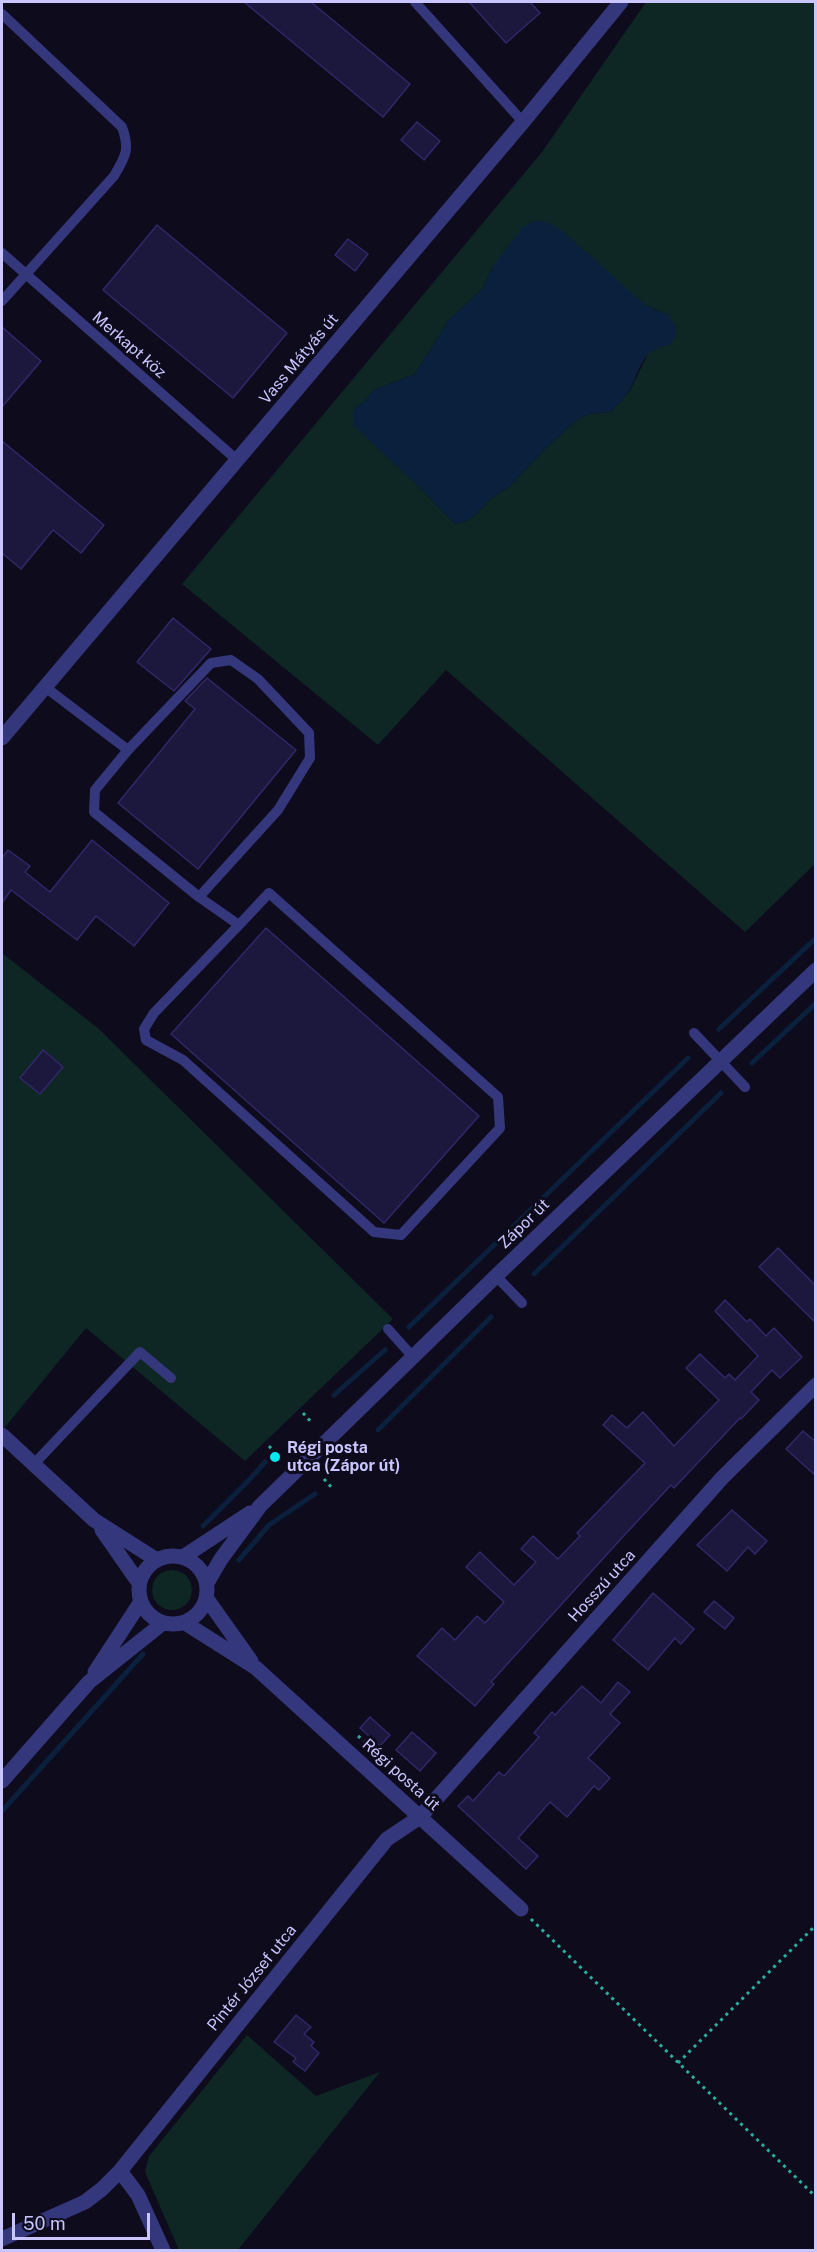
<!DOCTYPE html>
<meta charset="utf-8">
<style>
body{margin:0}
#map{position:relative;width:817px;height:2252px;overflow:hidden;background:#0d0b1c;font-family:"Public Sans",sans-serif}
canvas{display:block}
.frame{position:absolute;inset:0;border:3px solid #c9c6ff;pointer-events:none}
.scale{position:absolute;left:12px;top:2213px;width:138px;height:27px;box-sizing:border-box;border:3px solid #c9c6ff;border-top:0;padding-left:8px;font-size:18px;line-height:21px;white-space:nowrap;color:#c9c6ff;-webkit-text-stroke:4px #0d0b1c;paint-order:stroke}
</style>
<div id="map">
<canvas width="817" height="2252"></canvas>
<div class="frame"></div>
<div class="scale">50 m</div>
</div>
<script>
const context = document.querySelector('canvas').getContext('2d');
context.lineJoin = 'round';
function paint(path, color) { context.fillStyle = color; context.fill(path, 'evenodd'); }
function strokePath(path, color, width, dash) { context.strokeStyle = color; context.lineWidth = width; context.lineCap = dash ? 'butt' : 'round'; context.setLineDash(dash || []); context.stroke(path); }
function write(font, color, halo, rows, align = 'center') {
  context.font = font + ' "Public Sans",sans-serif'; context.lineWidth = 6; context.setLineDash([]); context.textBaseline = 'middle'; context.strokeStyle = halo; context.fillStyle = color; for (const [text, x, y, turn = 0] of rows) {
    context.save(); context.translate(x, y); context.rotate((+turn || 0) * Math.PI / 180); context.textAlign = isNaN(turn) ? turn : align; if (halo) context.strokeText(text, 0, 0); context.fillText(text, 0, 0); context.restore();
  }
}
const green = new Path2D(`
 M646,2H815V864L745,932L446,670L378,745L182,584L542,152ZM493,266L645,305L668,315L657,346L648,354L629,392L611,412L589,414L575,421L544,450L509,487L493,497L470,520L455,524L418,486L353,410L364,402L374,390L415,374L449,320L483,288Z
 M2,953L99,1029L393,1319L245,1461L86,1328L2,1431Z
 M152 1590a20 20 0 1 1 40 0a20 20 0 1 1-40 0Z
 M247,2035L316,2096L380,2072L238,2250H179L145,2172L149,2156Z`);
const water = new Path2D(`
 M533,221L548,222L566,234L645,305L668,315L676,327L675,338L670,345C642,348 641,368 630,389C625,398 617,405 611,412L589,414L575,421L544,450L509,487L493,497L470,520L455,524L418,486L353,425V410L364,402L374,390L415,374L449,320L483,288L493,266L522,228Z`);
const stream = new Path2D(`
 M719,1029L816,938
 M752,1063L816,1003
 M534,1274L721,1093
 M409,1327L688,1058
 M334,1395L385,1350
 M378,1430L491,1317
 M203,1526L251,1478L265,1462
 M239,1560L269,1525L315,1494
 M2,1811L143,1654`);
const building = new Path2D(`
 M244,2H311L410,84L383,117Z
 M469,2H530L540,13L506,43Z
 M417,122L440,141L424,160L401,140Z
 M157,225L287,333L233,398L103,290Z
 M348,239L368,254L355,271L335,255Z
 M2,327L41,361L2,407Z
 M2,441L104,525L81,553L53,530L21,569L2,553Z
 M173,618L211,649L174,691L137,662Z
 M207,678L296,750L198,869L118,803L195,709L185,701Z
 M92,840L169,903L134,946L96,916L77,940L11,890L2,903V858L8,850L30,866L25,872L50,892Z
 M266,928L479,1116L384,1223L171,1034Z
 M43,1050L63,1067L40,1094L20,1078Z
 M778,1248L816,1286V1323L759,1267Z
 M725,1300L747,1322L750,1319L766,1336L774,1328L802,1357L780,1378L772,1370L751,1392L759,1400L741,1419L740,1418L674,1488L671,1485L619,1541L491,1682L494,1684L475,1706L417,1656L442,1628L455,1640L477,1616L485,1623L504,1602L466,1567L480,1552L514,1585L536,1562L521,1549L533,1536L558,1559L580,1536L577,1533L645,1463L603,1425L612,1415L627,1428L643,1412L674,1446L719,1400L686,1368L700,1354L725,1378L729,1374L735,1380L758,1356L715,1311Z
 M803,1431L816,1442V1476L786,1449Z
 M732,1510L767,1541L755,1554L748,1547L727,1571L697,1545Z
 M653,1593L694,1629L681,1644L675,1638L648,1670L613,1640Z
 M714,1601L734,1618L725,1629L704,1612Z
 M618,1682L630,1692L610,1714L620,1723L588,1758L610,1778L599,1790L594,1786L567,1817L550,1802L518,1838L538,1856L526,1869L458,1806L468,1796L473,1801L499,1772L504,1776L539,1737L534,1733L552,1712L555,1715L582,1686L601,1703Z
 M370,1717L390,1735L380,1746L360,1728Z
 M412,1732L436,1753L420,1771L396,1750Z
 M296,2015L311,2027L304,2034L314,2042L311,2046L319,2053L305,2071L293,2062L296,2058L274,2042Z`);
const path = new Path2D(`
 M303,1413L311,1422
 M360,1445L367,1453
 M269,1446L277,1455
 M324,1479L332,1488
 M358,1736L421,1791
 M531,1919L816,2197
 M678,2063L816,1925`);
const service = new Path2D(`
 M415,2L523,122
 M2,14L122,127C130,149 126,156 114,176L2,301
 M2,253L237,460
 M45,687L128,750L211,663L231,660L258,679L309,733L310,758L278,810L199,897L239,925L269,893L498,1097L500,1128L401,1235L374,1232L183,1060L146,1040L144,1029L154,1013L239,925
 M128,750L95,790L94,812L199,897
 M694,1033L745,1087
 M496,1276L522,1303
 M388,1329L413,1357
 M33,1465L140,1352L171,1378`);
const minor = new Path2D(`
 M2,738L523,122L621,2
 M2,1435L94,1520L157,1560
 M102,1530L139,1583
 M207,1599L251,1661
 M185,1623L256,1668L521,1909
 M120,2171L138,2195L163,2250
 M2,2239L85,2202L102,2189L120,2171L387,1839L420,1817L722,1478L816,1385`);
const tertiary = new Path2D(`
 M139 1590a34 34 0 1 1 68 0a34 34 0 1 1-68 0Z
 M183,1557L250,1513
 M207,1583L221,1559L260,1506L496,1276L816,970
 M95,1672L140,1603
 M2,1781L89,1682L163,1623`);
const markers = [
 [275,1457,6,"#00e9f1"]
];
const streetNames = [
 ["Merkapt köz",129,345,41],
 ["Vass Mátyás út",299,359,-50],
 ["Zápor út",524,1224,-44],
 ["Hosszú utca",602,1586,-48],
 ["Régi posta út",401,1775,42],
 ["Pintér József utca",252,1978,-51]
];
const poiNames = [
 ["Régi posta",287,1448],
 ["utca (Zápor út)",287,1466]
];
paint(green, '#0e2624');
paint(water, '#0a203d');
strokePath(stream, '#0a203d', 5);
paint(building, '#1c173d');
strokePath(building, '#31286a', 1.5);
strokePath(path, '#2aaf9e', 3, [3, 4.5]);
strokePath(service, '#35377c', 10);
strokePath(minor, '#35377c', 15);
strokePath(tertiary, '#35377c', 15);
for (const [x, y, r, color] of markers) { const dot = new Path2D(); dot.arc(x, y, r, 0, 2 * Math.PI); context.fillStyle = color; context.fill(dot); strokePath(dot, '#0d0b1c', 2); }
write('16px', '#c9c6ff', '#0d0b1c', streetNames);
write('bold 16px', '#c9c6ff', '#0d0b1c', poiNames, 'left');
</script>
